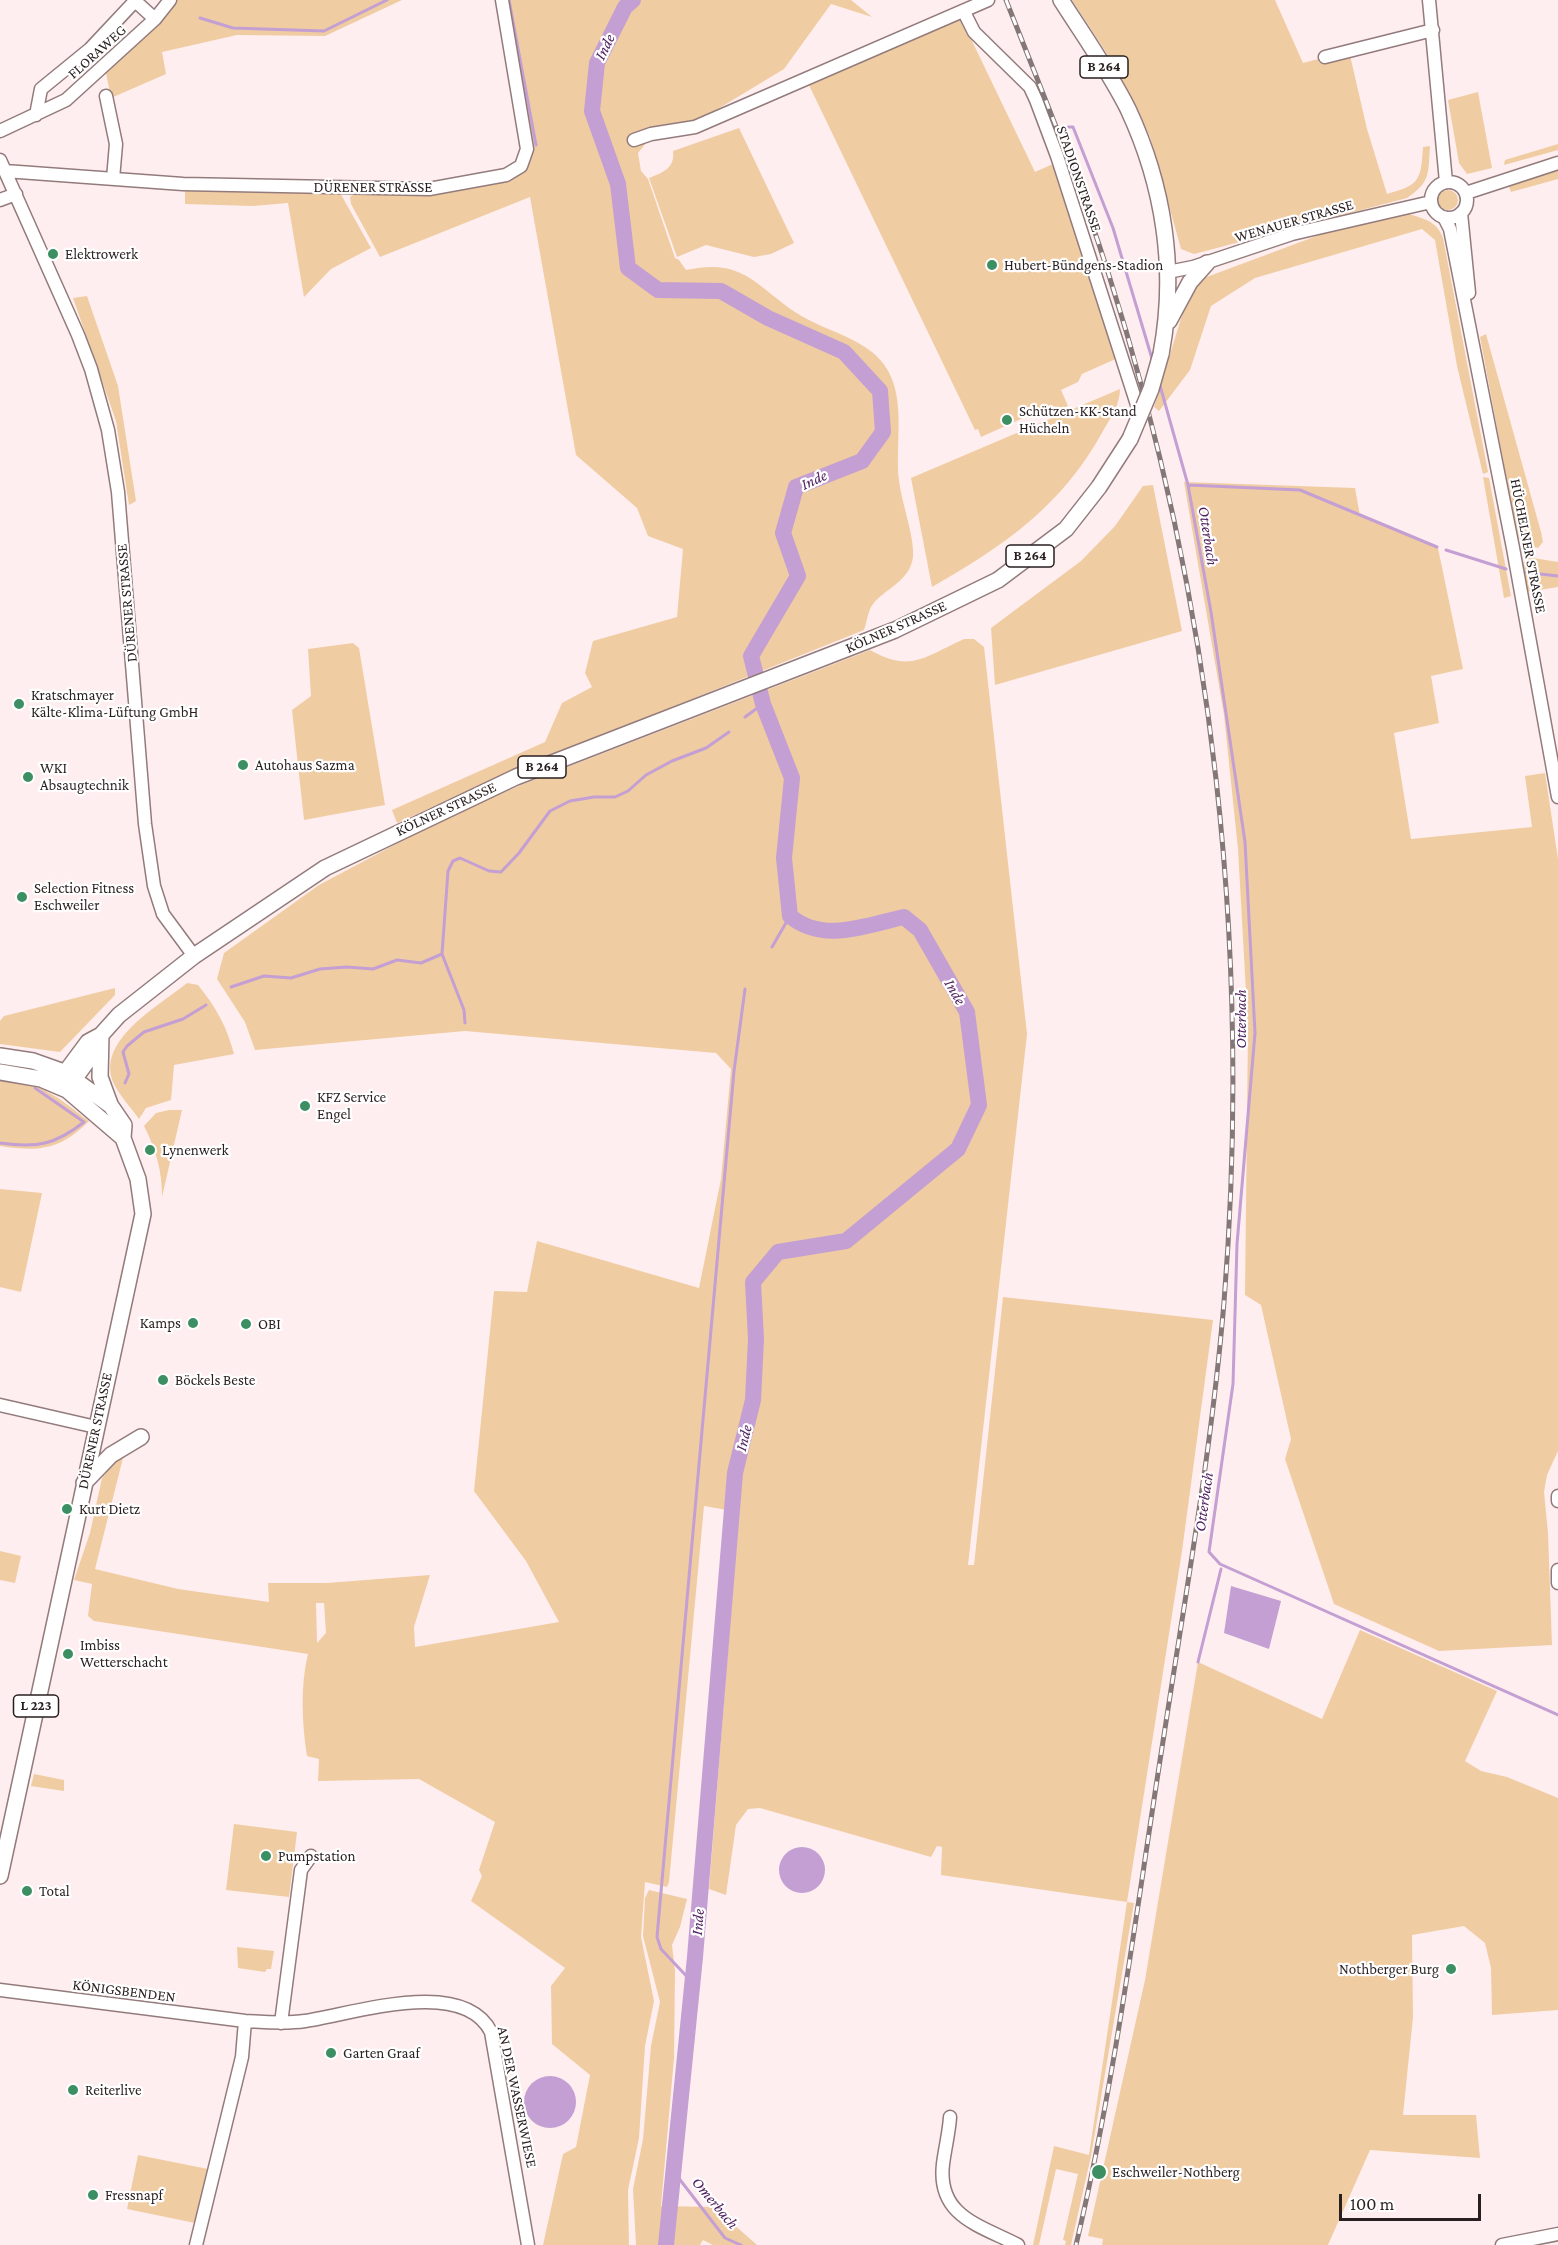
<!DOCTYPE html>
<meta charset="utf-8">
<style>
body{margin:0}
#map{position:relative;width:1558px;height:2245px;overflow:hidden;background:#ffeeef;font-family:"Crimson Pro",serif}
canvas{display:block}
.scale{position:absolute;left:1339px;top:2194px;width:142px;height:27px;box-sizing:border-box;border:3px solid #291f20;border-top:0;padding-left:8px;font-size:18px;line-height:21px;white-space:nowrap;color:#291f20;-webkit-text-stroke:4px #fff;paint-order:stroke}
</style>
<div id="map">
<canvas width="1558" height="2245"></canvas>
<div class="scale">100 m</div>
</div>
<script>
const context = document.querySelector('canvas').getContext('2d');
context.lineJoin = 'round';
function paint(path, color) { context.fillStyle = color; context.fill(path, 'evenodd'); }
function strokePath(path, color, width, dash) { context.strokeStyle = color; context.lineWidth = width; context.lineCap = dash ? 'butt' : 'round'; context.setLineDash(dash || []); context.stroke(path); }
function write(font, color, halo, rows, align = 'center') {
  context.font = font + ' "Crimson Pro",serif'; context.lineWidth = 4.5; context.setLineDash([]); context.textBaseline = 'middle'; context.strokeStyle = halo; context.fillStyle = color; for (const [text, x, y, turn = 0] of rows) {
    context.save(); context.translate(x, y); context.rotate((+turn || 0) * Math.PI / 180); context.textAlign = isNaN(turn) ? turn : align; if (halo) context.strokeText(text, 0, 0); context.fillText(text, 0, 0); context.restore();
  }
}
const green = new Path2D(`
 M176,0H402L325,36L237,35L162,52L166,74L111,98L105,68L157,23Z
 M504,0H851L872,17L831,4L784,69L693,124L646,131L647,142L638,153L641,171L648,179L675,258L679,260L686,270C742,258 753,283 795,312C814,325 840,332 860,344C914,374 894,431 899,480C901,501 915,538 913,557C910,581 886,588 873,604C868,610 867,622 864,630L515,770L397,823L392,810L545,742L562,703L592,687L585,673L593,641L677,617L683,549L648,536L637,508L576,455L530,197L380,257L351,204L350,197L356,191L429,192L524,168Z
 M1072,0H1275L1303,63L1349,51L1367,129L1387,194C1419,185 1421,181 1423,147L1430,146C1428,173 1431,182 1407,198L1194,254L1181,249L1150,137L1113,63Z
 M960,16L1035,172L1053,164L1120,357L1082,374L1078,382L1061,390L1068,406L1056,411L1052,405L981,437L978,429L975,430L807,81Z
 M1478,92L1492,168L1467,174L1459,163L1448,100Z
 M739,128L794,243L771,254L754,257L706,245L677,257L649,178C664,172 675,168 673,151Z
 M1558,144V150L1504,165L1505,160Z
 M1558,169V179L1511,192L1508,184Z
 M185,186L339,191L371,248L331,269L304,297L288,203L253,206L185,204Z
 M1438 200a10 10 0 1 1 20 0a10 10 0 1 1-20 0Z
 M1409,214C1424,219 1437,221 1443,238L1488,472L1483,474L1457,366L1435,240L1422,229L1255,278L1211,306L1190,370L1159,411L1154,407L1189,292L1204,278L1338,228Z
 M87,296L118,386L136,501L129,505L116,421L73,298Z
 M1486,334L1541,532L1543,542L1538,548L1525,545L1517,535L1480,337Z
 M1120,389C1120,405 1111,417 1103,431C1063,505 1004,546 932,587L911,478Z
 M1483,477L1489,478L1511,596L1504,598Z
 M1184,482L1355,488L1360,516L1438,548L1463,669L1431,676L1439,723L1394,733L1411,839L1532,827L1525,776L1545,773L1558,859V1451L1547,1475L1544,1492L1548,1533L1552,1645L1439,1651L1334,1604L1285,1459L1291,1439L1261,1305L1245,1295L1248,1028L1238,849L1224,715Z
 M1153,485L1182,631L995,685L991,628L1081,561L1115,526L1143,486Z
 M1527,557L1558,562V587L1526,592L1523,563Z
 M964,639H974L984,647L1027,1034L968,1565H974L1003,1297L1213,1320L1182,1551L1127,1902L1134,1903L1091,2156L1071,2245H1065L1066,2241L1063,2240L1078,2174L1056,2169L1039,2245H1033L1054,2146L1089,2155L1127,1902L941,1875L942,1847L937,1846L931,1857L760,1808L748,1809L736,1825L726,1895L709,1889L739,1512L704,1506L669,1882L667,1887L645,1882L641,1937L654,2001L645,2046L639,2138L628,2190L629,2245H543L563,2154L576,2147L590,2075L552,2044L551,1986L565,1968L471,1901L482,1876L479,1870L495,1822L419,1779L318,1781L319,1759L307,1756C302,1724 300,1686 308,1654L94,1621L88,1616L92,1584L74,1580L90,1533L102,1478L125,1450L95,1569L178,1589L269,1602L268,1583H327L430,1575L414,1627L415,1647L559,1622L526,1561L474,1491L494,1291L527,1292L537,1241L699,1288L721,1179L731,1069L716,1053L465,1031L255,1050L245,1022L217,979L224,953L319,885L445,818L521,785L870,650C911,673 924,657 964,639ZM316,1603H324L326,1633L317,1643Z
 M353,643L359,648L385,805L304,820L292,710L311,696L308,649Z
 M187,983L198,985C216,1007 227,1027 234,1054L174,1065L171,1100L146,1108L139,1119C131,1108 120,1096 114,1084C94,1041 159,1006 187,983Z
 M115,988V995L60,1052L0,1044V1021L4,1016Z
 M0,1079C46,1085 53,1094 89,1121C60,1150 39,1152 0,1146Z
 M169,1110H182L162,1197C162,1170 156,1150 144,1126L156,1113Z
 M0,1189L42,1193L21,1292L0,1287Z
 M0,1551L21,1556L15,1583L0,1580Z
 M1360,1630L1497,1691L1465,1761L1481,1771L1507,1777L1558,1798V2010L1492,2015L1491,1968L1485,1943L1464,1926L1412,1935L1413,2017L1403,2115H1476L1480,2158L1370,2150L1328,2245H1102L1103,2239L1088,2236L1145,1980L1198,1662L1322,1719Z
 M34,1774L64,1780V1791L31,1786Z
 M234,1824L297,1832L289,1897L226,1890Z
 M649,1890L687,1899L680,1927L672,1945L675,1971L674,2058L661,2206L714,2207L757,2245H713L703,2240L700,2245H636L633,2189L643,2139L651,2046L660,2002L643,1936L645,1898Z
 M237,1947L274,1951L271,1969H267L265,1972L238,1968Z
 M138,2155L208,2169L195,2223L127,2209Z`);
const water = new Path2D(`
 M1231,1586L1281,1601L1269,1649L1224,1633Z
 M779 1870a23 23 0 1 1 46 0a23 23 0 1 1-46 0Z
 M524 2102a26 26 0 1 1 52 0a26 26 0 1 1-52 0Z`);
const stream = new Path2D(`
 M509,0L536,145
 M200,18L233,28L324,31L387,0
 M1068,127H1073L1113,228L1153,362
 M1159,382L1188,485L1211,612L1245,842L1255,1033L1237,1244L1233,1384L1209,1552L1220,1564L1558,1715
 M1188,485L1300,490L1437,547
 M1446,550L1506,569
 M1522,572L1558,576
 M745,717L763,704
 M772,947L790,916
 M442,954L464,1010L465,1023
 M231,987L264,976L291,978L320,969L347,967L373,969L397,960L421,963L442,954L448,871L453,861L460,858L489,871L501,872L519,853L550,811L570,801L594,797H615L628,791L646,775L672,761L706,748L729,732
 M125,1083L129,1074L123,1052L127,1046L144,1032L183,1019L206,1005
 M0,1143C37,1148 55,1145 84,1122L35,1088
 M1198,1662L1221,1569
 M692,1982L661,1949L657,1937L734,1071L745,989
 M674,2172L725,2238L741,2245`);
const river = new Path2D(`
 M633,0L625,7L597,63L592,111L618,184L628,268L658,290L721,291L768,318L844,352L880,391L883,432L862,461L796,487L783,533L798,576L751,656L763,704L792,778L784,858L790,916C823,944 867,925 904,917L920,930L967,1012L979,1105L958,1149L846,1241L778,1252L753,1282L756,1339L753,1400L735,1473L695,1957L666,2245`);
const minor = new Path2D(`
 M134,0L155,19
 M1429,0L1446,182
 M964,12L974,32L1030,87L1036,100L1057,156L1139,411
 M1325,57L1433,30
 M106,96L116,144L113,179
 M36,115L41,89L90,49L135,1
 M0,131L66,100L155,19L170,0
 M634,140L651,134L695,127L988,0
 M0,160L78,335L91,369L108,430L118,492L145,824L154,886L163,914L194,956
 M5,171L183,184L429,189L506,175L521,166L527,149L502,0
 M1431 200a18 18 0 1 1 36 0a18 18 0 1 1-36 0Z
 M1466,193L1558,163
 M0,200L16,194
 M1461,213L1469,293
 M1444,217L1450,229L1513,548L1558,797
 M1168,272L1193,267L1292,234L1431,202
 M0,1405L96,1427
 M1558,1496V1501
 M1558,1570V1583
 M0,1990L245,2021C265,2022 285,2024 305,2021C353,2014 463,1976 491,2032L528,2245
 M281,2023L301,1870L311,1856
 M950,2117C949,2133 945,2148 943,2164C937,2216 979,2225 1018,2245
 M196,2245L242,2057L245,2021
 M1502,2245L1558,2234`);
const major = new Path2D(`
 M1061,0C1084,36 1109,71 1128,109C1164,186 1177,270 1161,354
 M1169,321L1190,282L1207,263
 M101,1035L100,1077L110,1104
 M0,1056L33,1061L64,1072L111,1106L124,1125L123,1138L138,1179L143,1214L0,1876
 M0,1072L41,1079L67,1090L123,1138
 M56,1085L88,1042L101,1035L119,1015L194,956L325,868L516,777L895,630L998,580L1066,529L1099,487L1130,439
 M70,1085L94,1052L99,1040
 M84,1483L111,1455L141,1437`);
const rail = new Path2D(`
 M1006,0C1041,89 1078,178 1107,269C1214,602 1252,954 1224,1302C1212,1447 1186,1591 1164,1735C1137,1905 1116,2077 1076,2245`);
const majorBridge = new Path2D(`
 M1130,439L1151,389L1161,354`);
const markers = [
 [53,254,6,"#3c8f62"],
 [992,265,6,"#3c8f62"],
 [1007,420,6,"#3c8f62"],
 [19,704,6,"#3c8f62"],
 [243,765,6,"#3c8f62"],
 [28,777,6,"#3c8f62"],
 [22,897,6,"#3c8f62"],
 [305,1106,6,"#3c8f62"],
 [150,1150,6,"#3c8f62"],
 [193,1323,6,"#3c8f62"],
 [246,1324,6,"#3c8f62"],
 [163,1380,6,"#3c8f62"],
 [67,1509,6,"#3c8f62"],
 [68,1654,6,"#3c8f62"],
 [266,1856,6,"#3c8f62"],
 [27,1891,6,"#3c8f62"],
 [1451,1969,6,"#3c8f62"],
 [331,2053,6,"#3c8f62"],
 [73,2090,6,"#3c8f62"],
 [1099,2172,8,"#3c8f62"],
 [93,2195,6,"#3c8f62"]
];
const shields = [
 [1104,67,48],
 [1030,556,48],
 [542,767,48],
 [36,1706,45]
];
const shieldNames = [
 ["B 264",1104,67],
 ["B 264",1030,556],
 ["B 264",542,767],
 ["L 223",36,1706]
];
const streetNames = [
 ["FLORAWEG",97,52,-42],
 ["STADIONSTRASSE",1079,179,71],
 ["DÜRENER STRASSE",373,187],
 ["WENAUER STRASSE",1294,221,-16],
 ["HÜCHELNER STRASSE",1528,546,79],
 ["DÜRENER STRASSE",127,603,-95],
 ["KÖLNER STRASSE",896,627,-24],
 ["KÖLNER STRASSE",446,809,-25],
 ["DÜRENER STRASSE",95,1431,-78],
 ["KÖNIGSBENDEN",124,1991,7],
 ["AN DER WASSERWIESE",517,2097,78]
];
const poiNames = [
 ["Elektrowerk",65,254],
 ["Hubert-Bündgens-Stadion",1004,265],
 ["Schützen-KK-Stand",1019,411],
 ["Hücheln",1019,428],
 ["Kratschmayer",31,695],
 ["Kälte-Klima-Lüftung GmbH",31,712],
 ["Autohaus Sazma",255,765],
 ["WKI",40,768],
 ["Absaugtechnik",40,785],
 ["Selection Fitness",34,888],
 ["Eschweiler",34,905],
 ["KFZ Service",317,1097],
 ["Engel",317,1114],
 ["Lynenwerk",162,1150],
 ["Kamps",181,1323,"right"],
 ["OBI",258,1324],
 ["Böckels Beste",175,1380],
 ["Kurt Dietz",79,1509],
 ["Imbiss",80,1645],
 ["Wetterschacht",80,1662],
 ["Pumpstation",278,1856],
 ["Total",39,1891],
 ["Nothberger Burg",1439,1969,"right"],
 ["Garten Graaf",343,2053],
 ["Reiterlive",85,2090],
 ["Eschweiler-Nothberg",1112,2172],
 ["Fressnapf",105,2195]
];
const waterNames = [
 ["Inde",605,47,-64],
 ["Inde",814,480,-24],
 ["Otterbach",1208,536,81],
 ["Inde",955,992,60],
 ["Otterbach",1241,1019,-90],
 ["Inde",744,1438,-76],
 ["Otterbach",1204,1502,-82],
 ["Inde",698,1922,-85],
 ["Omerbach",715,2203,50]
];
paint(green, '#f0cca2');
paint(water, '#c39fd3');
strokePath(stream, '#c39fd3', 3);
strokePath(river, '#c39fd3', 16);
strokePath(minor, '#937b7c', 15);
strokePath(major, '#937b7c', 18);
strokePath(minor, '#fff', 12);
strokePath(major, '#fff', 15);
strokePath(rail, '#847778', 5);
strokePath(rail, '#fff', 3, [9]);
strokePath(majorBridge, '#937b7c', 18, []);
strokePath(majorBridge, '#fff', 15);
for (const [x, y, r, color] of markers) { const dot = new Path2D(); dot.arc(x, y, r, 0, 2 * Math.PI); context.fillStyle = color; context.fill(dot); strokePath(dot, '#fff', 2); }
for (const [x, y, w] of shields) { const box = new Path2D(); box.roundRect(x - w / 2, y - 11, w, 22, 4.5); context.fillStyle = '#fff'; context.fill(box); strokePath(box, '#291f20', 1.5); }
write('bold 14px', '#291f20', null, shieldNames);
write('15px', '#291f20', '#fff', streetNames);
write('15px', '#291f20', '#fff', poiNames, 'left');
write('italic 16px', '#512362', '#fff', waterNames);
</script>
